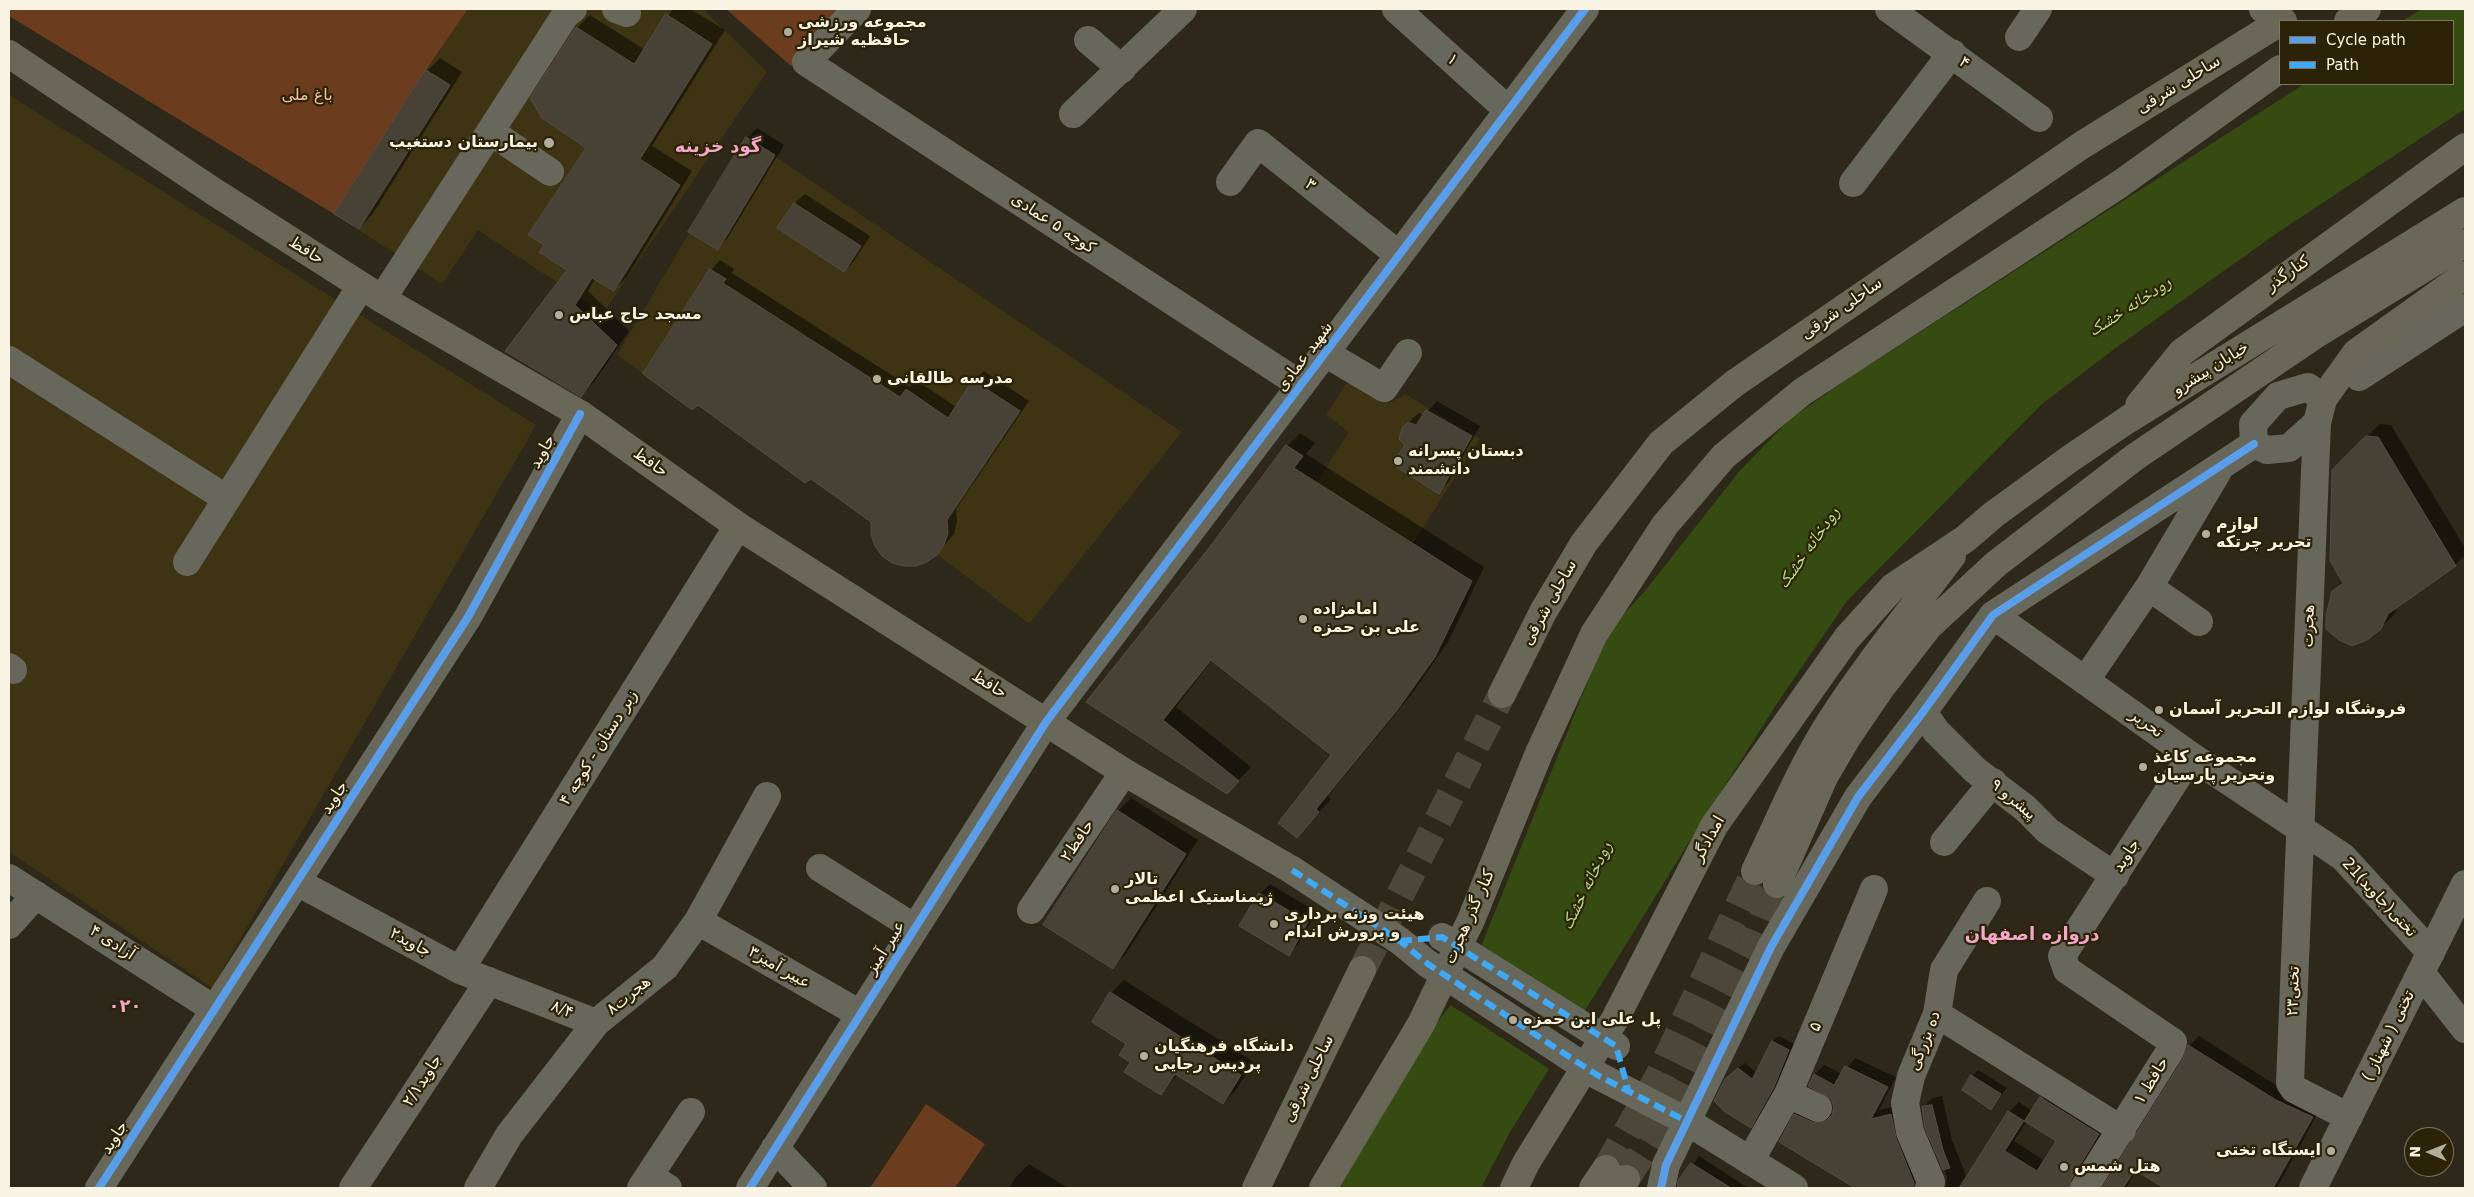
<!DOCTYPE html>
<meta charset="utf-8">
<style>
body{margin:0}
#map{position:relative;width:2474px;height:1197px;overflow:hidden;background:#2d2819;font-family:"DejaVu Sans",sans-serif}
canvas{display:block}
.frame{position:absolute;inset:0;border:10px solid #faf4e5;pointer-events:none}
.legend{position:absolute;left:2279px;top:20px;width:175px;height:65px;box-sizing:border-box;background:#2b2207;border:1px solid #7e7660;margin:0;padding:6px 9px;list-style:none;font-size:15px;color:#faf4e5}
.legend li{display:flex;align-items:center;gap:10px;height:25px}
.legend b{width:25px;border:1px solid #7e7660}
.north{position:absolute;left:2404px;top:1127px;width:50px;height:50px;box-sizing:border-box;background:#2b2207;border:1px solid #7e7660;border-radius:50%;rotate:271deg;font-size:14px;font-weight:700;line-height:20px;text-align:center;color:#faf4e5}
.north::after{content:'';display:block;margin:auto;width:18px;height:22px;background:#b2ad9e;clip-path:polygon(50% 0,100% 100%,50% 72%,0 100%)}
</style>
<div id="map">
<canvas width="2474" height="1197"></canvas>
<div class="frame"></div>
<ul class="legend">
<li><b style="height:6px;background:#5a9eea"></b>Cycle path</li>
<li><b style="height:6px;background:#3fa9f5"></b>Path</li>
</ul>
<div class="north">N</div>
</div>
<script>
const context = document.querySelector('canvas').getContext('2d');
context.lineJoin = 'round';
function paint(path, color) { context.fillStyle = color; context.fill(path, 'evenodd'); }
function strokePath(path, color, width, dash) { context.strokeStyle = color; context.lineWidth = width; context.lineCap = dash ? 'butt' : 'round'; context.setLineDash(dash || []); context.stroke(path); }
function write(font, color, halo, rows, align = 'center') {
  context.font = font + ' "DejaVu Sans","Noto Naskh Arabic",sans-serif'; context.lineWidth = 4.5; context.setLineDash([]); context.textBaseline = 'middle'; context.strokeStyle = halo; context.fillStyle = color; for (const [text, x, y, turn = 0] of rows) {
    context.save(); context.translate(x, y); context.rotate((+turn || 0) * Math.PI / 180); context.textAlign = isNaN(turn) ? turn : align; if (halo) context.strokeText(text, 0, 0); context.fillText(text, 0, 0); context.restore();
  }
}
const built = new Path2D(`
 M468,9H703L767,72L603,313L478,230L442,284L334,214L426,70Z
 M9,95L536,425L212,988L9,852Z
 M746,137L1182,432L1029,624L938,555L927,562L916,566H904L892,563L871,521L811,479L805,483L698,405L692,410L617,355Z
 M1357,382L1389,403L1405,394L1480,439L1413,543L1317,482L1349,432L1326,415L1345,385Z`);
const green = new Path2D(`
 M9,9H468L426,70L334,214L9,16Z
 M726,9H846L791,66Z
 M926,1104L985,1144L955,1188H870Z`);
const water = new Path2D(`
 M2422,9H2465V109L2280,231L2117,347L2042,404L1847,601L1778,702L1686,847L1510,1132L1481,1188H1339L1434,1026L1464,989L1608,631L1645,591L1738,473L1790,419L1852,376L2304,84H2453V21H2402Z`);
const pier = new Path2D(`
 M1471,966L1573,1033L1551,1070L1449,1004L1462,988Z`);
const shadow = new Path2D(`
 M673,9H690L725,30L652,146L692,171L627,277L614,290L596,278L588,291L629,331L594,382L581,395L569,270L588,148L577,28L590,15L645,50Z
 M440,58L462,72L372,215L359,228L427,71Z
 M757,128L784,145L727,239L717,248L747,138Z
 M805,194L870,236L854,261L844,271L779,228L795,203Z
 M720,260L734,269L732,273L910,387L916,380L956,407L974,381L984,371L1029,401L956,509L957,522L954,534L937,554L873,521L711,270Z
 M1437,401L1480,426L1448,483L1438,492L1406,445L1409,422L1419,413L1424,415Z
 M2380,424L2391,425L2465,548V555L2455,565L2398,606L2394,615L2380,628L2333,591L2343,581L2333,470Z
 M1300,433L1315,443L1306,454L1484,567L1448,642L1411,695L1328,796L1331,799L1297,837L1333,755L1213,659L1176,707L1251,767L1227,793L1088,702L1210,549L1287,446Z
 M1131,798L1198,840L1126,954L1113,967L1045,924L1118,811Z
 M1270,884L1317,912L1298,944L1288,954L1260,894Z
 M1124,980L1254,1062L1236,1090L1223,1103L1178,1074L1161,1093L1132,1062L1111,993Z
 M1779,1036L1794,1044L1780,1080L1756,1121L1751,1126L1732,1073L1745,1063L1757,1073L1773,1041Z
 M2199,1036L2285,1091L2321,1107L2277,1188H2166L2137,1170L2126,1188H2102L2136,1139L2184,1060L2189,1046Z
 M1855,1058L1896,1077L1879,1110L1900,1105L1926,1188H1856L1780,1142L1795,1115L1805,1106L1829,1115L1834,1113L1835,1106L1831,1098L1815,1074L1824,1065L1842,1074Z
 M1978,1070L2007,1088L1991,1108L1972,1076Z
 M2050,1088L2108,1124L2082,1188H1946L1947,1176L1926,1127L1923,1108L1932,1098L1942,1096L1952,1140L1967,1178L2009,1112L2019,1102L2032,1111ZM2027,1121L2057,1141L2045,1161L2014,1141Z
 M1699,1156L1748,1188H1679L1680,1182Z
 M1029,1164L1068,1188H1009L1016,1177Z`);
const building = new Path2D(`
 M666,14L712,44L640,159L680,185L614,291L592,278L575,305L617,345L581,397L505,351L567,270L539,252L544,245L528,235L586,148L542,118L530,98L576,27L634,64Z
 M426,70L450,85L359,229L334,214Z
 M746,137L775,155L718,250L688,232Z
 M794,203L861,246L844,272L777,228Z
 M710,269L726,279L723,283L900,397L906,389L948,418L973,380L1020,411L947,520L948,533L944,545L937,555L927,562L916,566H904L892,563L882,556L875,546L871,534V522L811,479L805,483L698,405L692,410L643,374Z
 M1426,410L1472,436L1439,494L1392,464L1405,445L1399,439L1402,428L1408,422L1416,425Z
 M2366,436L2378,437L2456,566L2388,614L2381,629L2367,640L2352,646L2339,640L2326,629V616L2332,591L2343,583L2330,561L2332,470Z
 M1286,445L1303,456L1294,468L1472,581L1435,657L1398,709L1316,809L1319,812L1297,838L1278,823L1331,755L1211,660L1163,720L1239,781L1227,794L1086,702L1209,548Z
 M1117,810L1186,854L1113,969L1043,925Z
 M1259,893L1308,922L1289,956L1239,926Z
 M1110,992L1241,1075L1223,1104L1175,1074L1161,1095L1124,1072L1130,1062L1119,1055L1126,1044L1092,1022Z
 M1772,1041L1789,1050L1774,1087L1751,1128L1725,1112L1714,1101L1725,1079L1738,1068L1752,1079Z
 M2188,1045L2276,1100L2313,1117L2273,1188H2164L2135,1170L2123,1188H2102L2183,1059Z
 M1845,1066L1888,1087L1871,1119L1891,1114L1896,1138L1914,1183V1188H1855L1779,1142L1794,1114L1812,1122L1820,1123L1827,1120L1832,1115L1834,1107L1831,1099L1808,1086L1814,1074L1834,1085Z
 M1971,1075L2001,1094L1991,1110L1962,1090Z
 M2040,1097L2099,1134L2071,1180L2069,1188H1959L2008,1111L2024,1121ZM2024,1121L2056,1141L2037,1171L2005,1151Z
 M1932,1105L1943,1150L1950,1168L1943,1170L1925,1128L1922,1107Z
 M1691,1163L1731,1188H1677L1678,1181Z`);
const majorTunnel = new Path2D(`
 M1362,970L1502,694
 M1606,1169L1659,1076L1755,871
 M1626,1179L1652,1138L1752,944L1777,884`);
const minor = new Path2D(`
 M616,9L627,13
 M857,9L806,62L1301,385
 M1396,9L1508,110
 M1889,9L2039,118
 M2263,9L2283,21
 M2019,37L2038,9
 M1088,40L1122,69
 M1073,114L1183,9
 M491,132L550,172
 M1230,182L1258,143L1399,255
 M1853,183L1952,53
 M382,299L566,14L573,9
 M1325,353L1384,388L1408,353
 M9,360L227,499
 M2359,377L2465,308
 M2308,387L2323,399L2317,423L2289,448L2267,450L2254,444L2253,424L2278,396Z
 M2317,423L2290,1083L2294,1089L2349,1117
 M187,562L361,286
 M2149,587L2199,622
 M1993,615L2191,756L2343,857L2431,953
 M9,667L13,670
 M2085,681L2149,587L2218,471
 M1923,712L1936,731L1975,770L2025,808L2048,831L2115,876
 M1944,842L1993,782
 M820,868L915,928
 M1292,870L1400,941L1428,964
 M9,878L214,1009
 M297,882L460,970L596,1023
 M1031,910L1124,772
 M698,921L860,1014
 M9,925L36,895
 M460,970L738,526
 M2421,973L2465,1029
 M1937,1014L2122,1130
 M1597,1075L1688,1122L1794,1188
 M1788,1094L1818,1108
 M775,1148L813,1188
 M1750,1161L1788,1094L1874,889
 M649,1176L668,1188
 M99,1188L468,617L580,414
 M353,1188L489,981
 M478,1188L509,1135L596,1023L665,967L698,921L767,796
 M641,1188L691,1112
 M750,1188L1046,722L1585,9
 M1661,1188L1666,1165L1771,947L1858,797L1923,712L1993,615L2254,444
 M1929,1188L1931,1182L1910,1132L1905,1103L1911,1076L1937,1014L1944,970L1987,901
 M2084,1188L2170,1051L2173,1042L2067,970L2062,956L2191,756
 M2313,1188L2465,884`);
const major = new Path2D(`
 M2348,21L2367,9
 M9,54L213,191L382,299L580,414L738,526L1124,772L1292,870
 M2323,399L2356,353L2465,275
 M2139,405L2182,352L2465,147
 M1502,694L1543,612L1584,543L1661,443L1735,383L2082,145L2280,22
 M1755,871C1779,821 1800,769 1830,722C1867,664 1911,611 1952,556
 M1777,884L1824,777L1848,736L1880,689L1929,626L1996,564L2135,457L2318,333L2465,243
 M1256,1188L1362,970
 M1323,1188L1421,1024L1471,920L1539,753L1594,634L1665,525L1724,456L1802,392L2120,184L2280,69
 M1514,1188L1526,1163L1615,1019L1714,826L1847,638L1893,587L1965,539L1993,515L2071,458L2127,420L2465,211
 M1593,1188L1606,1169
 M1620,1188L1626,1179`);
const minorBridge = new Path2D(`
 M1442,937L1616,1046
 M1428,964L1597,1075`);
const quiet = new Path2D(`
 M1292,870L1400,941L1428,964L1597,1075L1688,1122
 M1400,941L1442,937L1616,1046L1628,1089`);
const cycleway = new Path2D(`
 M99,1188L468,617L580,414
 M750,1188L1046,722L1585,9
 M1661,1188L1666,1165L1771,947L1858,797L1923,712L1993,615L2254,444`);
const markers = [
 [788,32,5,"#b2ad9e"],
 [549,143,6,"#b2ad9e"],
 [559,315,5,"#b2ad9e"],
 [877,379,5,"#b2ad9e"],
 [1398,461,5,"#b2ad9e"],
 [2206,534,5,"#b2ad9e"],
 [1303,619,5,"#b2ad9e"],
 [2159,710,5,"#b2ad9e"],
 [2143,767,5,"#b2ad9e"],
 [1115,889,5,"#b2ad9e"],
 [1274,924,5,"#b2ad9e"],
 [1513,1020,5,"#b2ad9e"],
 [1144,1056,5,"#b2ad9e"],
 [2331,1151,5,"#b2ad9e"],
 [2064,1167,5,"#b2ad9e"]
];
const poiNames = [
 ["مجموعه ورزشی",798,23],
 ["حافظیه شیراز",798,41],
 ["بیمارستان دستغیب",538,143,"right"],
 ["مسجد حاج عباس",569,315],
 ["مدرسه طالقانی",887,379],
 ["دبستان پسرانه",1408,452],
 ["دانشمند",1408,470],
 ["لوازم",2216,525],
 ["تحریر چرتکه",2216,543],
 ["امامزاده",1313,610],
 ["علی بن حمزه",1313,628],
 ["فروشگاه لوازم التحریر آسمان",2169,710],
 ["مجموعه کاغذ",2153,758],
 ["وتحریر پارسیان",2153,776],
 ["تالار",1125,880],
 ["ژیمناستیک اعظمی",1125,898],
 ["هیئت وزنه برداری",1284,915],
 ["و پرورش اندام",1284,933],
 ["پل علی ابن حمزه",1523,1020],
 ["دانشگاه فرهنگیان",1154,1047],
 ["پردیس رجایی",1154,1065],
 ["ایستگاه تختی",2321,1151,"right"],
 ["هتل شمس",2074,1167]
];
const streetNames = [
 ["۱",1452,60,42],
 ["۴",1964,63,37],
 ["ساحلی شرقی",2179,85,-32],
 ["۳",1310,185,38],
 ["کوچه ۵ عمادی",1053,224,33],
 ["حافظ",306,251,32],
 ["کنارگذر",2288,274,-35],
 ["ساحلی شرقی",1842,309,-35],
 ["شهید عمادی",1305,357,-53],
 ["خیابان پیشرو",2211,369,-32],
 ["جاوید",543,452,-61],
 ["حافظ",650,463,35],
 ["ساحلی شرقی",1550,603,-61],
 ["هجرت",2309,626,-88],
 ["حافظ",989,685,32],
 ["تحریر",2146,724,35],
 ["زبر دستان - کوچه ۴",599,748,-58],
 ["جاوید",335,798,-57],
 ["پیشرو ۹",2013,800,40],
 ["امدادگر",1709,839,-61],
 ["۲حافظ",1078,841,-56],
 ["جاوید",2127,856,-57],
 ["21تختی(جاوید)",2379,898,47],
 ["کنار گذر هجرت",1470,917,-66],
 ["۴ آزادی",112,943,33],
 ["۲جاوید",410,943,28],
 ["عبیر آمیز",886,948,-58],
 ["۳عبیر آمیز",779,968,30],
 ["تختی۲۳",2294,991,-88],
 ["هجرت۸",629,996,-39],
 ["۸/۴",562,1010,21],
 ["۵",1816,1027,-67],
 ["تختی ( شهناز )",2389,1036,-64],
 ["ده بزرگی",1925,1041,-69],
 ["ساحلی شرقی",1309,1079,-64],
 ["۲/۱جاوید",423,1081,-57],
 ["حافظ ۱",2152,1081,-59],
 ["جاوید",115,1138,-57]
];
const parkNames = [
 ["باغ ملی",307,96]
];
const neighbourhoodNames = [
 ["گود خزینه",718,147],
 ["دروازه اصفهان",2032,935],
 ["۰۲۰",125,1007]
];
const waterNames = [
 ["رودخانه خشک",2130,307,-33],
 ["رودخانه خشک",1809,548,-55],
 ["رودخانه خشک",1587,886,-64]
];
paint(built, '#3e3313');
paint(green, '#6b3c1d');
paint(water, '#354b12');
paint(pier, '#2d2819');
paint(shadow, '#0007');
paint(building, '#474136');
strokePath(building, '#534d42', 1);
strokePath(majorTunnel, '#4c4738', 28, [28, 14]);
strokePath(minor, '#68675c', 28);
strokePath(major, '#686758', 28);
strokePath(minorBridge, '#68675c', 28);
strokePath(quiet, '#3fa9f5', 6, [12, 6]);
strokePath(cycleway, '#5a9eea', 8);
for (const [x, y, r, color] of markers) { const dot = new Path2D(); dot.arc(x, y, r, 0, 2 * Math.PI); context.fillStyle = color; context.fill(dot); strokePath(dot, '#2b2207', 2); }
write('bold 16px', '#faf4e5', '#2b2207', poiNames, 'left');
write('16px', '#faf4e5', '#2b2207', streetNames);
write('16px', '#f6c1a4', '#2b2207', parkNames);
write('bold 18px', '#f3a7cb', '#2b2207', neighbourhoodNames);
write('italic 18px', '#b9e28b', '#2b2207', waterNames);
</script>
